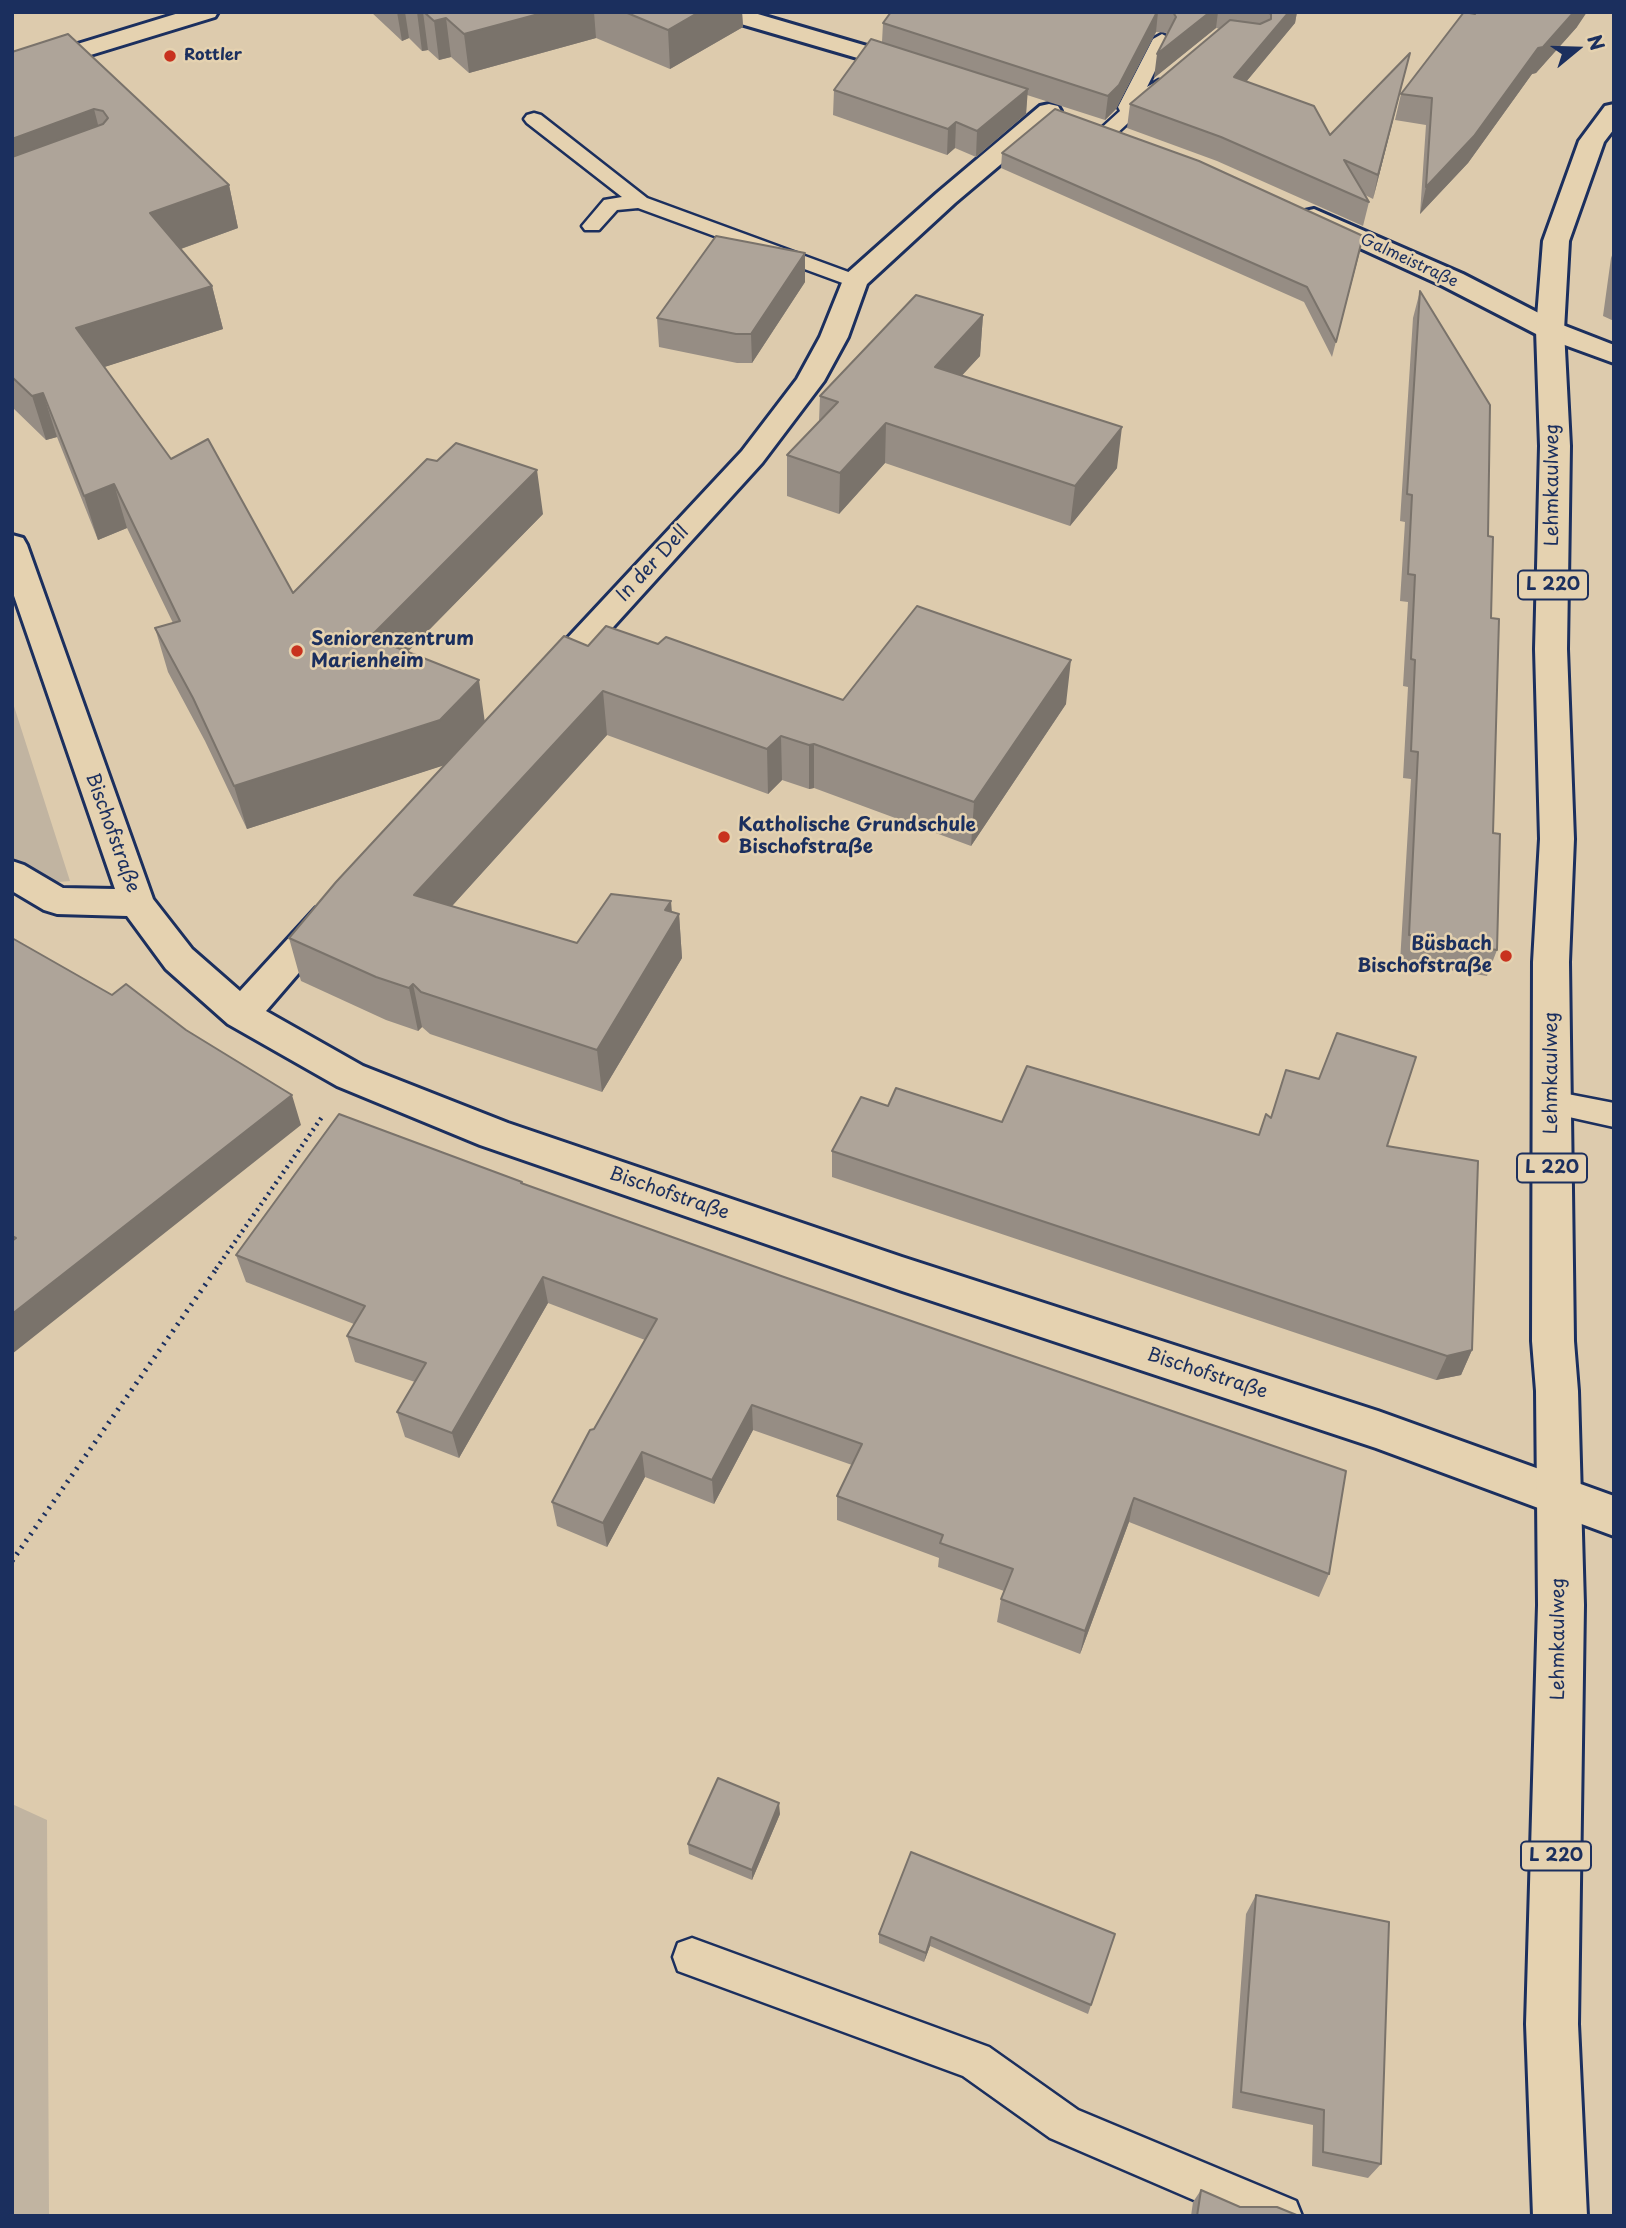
<!DOCTYPE html>
<meta charset="utf-8">
<style>
body{margin:0}
#map{position:relative;width:1626px;height:2228px;overflow:hidden;background:#ddcbad;font-family:"Playpen Sans",sans-serif}
canvas{display:block}
.frame{position:absolute;inset:0;border:14px solid #1b2f5e;pointer-events:none}
.north{position:absolute;left:1542px;top:14px;width:70px;height:70px;-webkit-text-stroke:5px #e5d2b0;paint-order:stroke;rotate:71deg;font-size:19px;font-weight:700;line-height:28px;text-align:center;color:#1b2f5e}
.north::after{content:'';display:block;margin:auto;width:24px;height:32px;background:#1b2f5e;clip-path:polygon(50% 0,100% 100%,50% 72%,0 100%)}
</style>
<div id="map">
<canvas width="1626" height="2228"></canvas>
<div class="frame"></div>
<div class="north">N</div>
</div>
<script>
const context = document.querySelector('canvas').getContext('2d');
context.lineJoin = 'round';
function paint(path, color) { context.fillStyle = color; context.fill(path, 'evenodd'); }
function strokePath(path, color, width, dash) { context.strokeStyle = color; context.lineWidth = width; context.lineCap = dash ? 'butt' : 'round'; context.setLineDash(dash || []); context.stroke(path); }
function write(font, color, halo, rows, align = 'center') {
  context.font = font + ' "Playpen Sans",sans-serif'; context.lineWidth = 5; context.setLineDash([]); context.textBaseline = 'middle'; context.strokeStyle = halo; context.fillStyle = color; for (const [text, x, y, turn = 0] of rows) {
    context.save(); context.translate(x, y); context.rotate((+turn || 0) * Math.PI / 180); context.textAlign = isNaN(turn) ? turn : align; if (halo) context.strokeText(text, 0, 0); context.fillText(text, 0, 0); context.restore();
  }
}
const green = new Path2D(`
 M12,700L70,881L47,883L12,860Z
 M12,1804L47,1820L49,2216H12Z`);
const pathFar1 = new Path2D(`
 M216,1269L322,1117`);
const path = new Path2D(`
 M12,1561L217,1268`);
const service = new Path2D(`
 M1162,34L1171,39L1147,87L1159,80L1168,86L1114,136H1100L1097,132L1120,111L1118,107L1153,39Z
 M534,113L541,115L647,198L862,277L865,281L862,285H848L638,208L617,210L599,230H585L582,226L604,200L622,197L527,123L524,119L527,115Z
 M1552,1091L1614,1103V1127L1542,1111L1537,1103L1542,1095Z
 M692,1938L989,2047L1078,2110L1296,2201L1302,2216H1231L1050,2138L963,2076L678,1971L673,1957L678,1943Z`);
const minor = new Path2D(`
 M714,12H751L918,61L922,66L918,71L910,73L902,71L717,17Z
 M1049,104L1058,106L1061,111L1058,116L955,203L867,284L848,337L824,381L762,463L556,690L545,693L534,690L529,682L534,674L742,451L797,379L820,337L845,275L937,193L1040,106Z
 M1314,209L1463,274L1560,324L1614,345V363L1540,336L1443,286L1305,223L1301,217L1305,211Z
 M12,535L23,538L27,545L153,899L192,949L240,991L316,908L329,904L342,908L347,917L266,1011L363,1066L508,1123L902,1257L1378,1411L1614,1496V1536L1376,1448L902,1291L480,1145L337,1086L228,1024L166,969L127,916L57,914L44,910L12,891V861L24,865L63,888L115,889L12,590Z`);
const tertiary = new Path2D(`
 M182,12H218L215,17L12,79V64Z`);
const primary = new Path2D(`
 M1614,104V129L1604,142L1569,241L1564,330L1570,446L1567,649L1574,839L1569,962L1574,1341L1578,1391L1584,1605L1578,2024L1587,2216H1533L1526,2024L1538,1605L1536,1391L1532,1341L1533,962L1540,839L1535,649L1540,446L1536,330L1543,241L1579,141L1605,106Z`);
const wall = new Path2D(`
 M371,12H742L743,27L670,69L596,38L469,73L451,57L439,60L428,50L422,51L409,38L402,41Z
 M891,12H1297L1295,23L1246,82L1330,135L1410,53L1373,199L1365,195L1369,202L1363,226L1217,161L1127,128L1130,104L1220,29L1216,28L1154,78L1168,33L1156,32L1116,109L1105,120L1027,95L1026,114L976,157L955,148L947,155L833,115L834,90L882,42L883,23Z
 M1475,14L1577,27L1536,73L1532,74L1468,163L1420,214L1426,125L1395,120L1401,94Z
 M12,52L229,185L238,228L181,249L212,286L223,329L104,367L171,459L293,593L543,514L407,652L485,721L588,646L658,644L843,700L1066,704L971,846L814,788L809,789L782,780L768,794L607,735L452,906L577,943L672,912L679,914L682,958L602,1092L430,1034L422,1027L418,1031L386,1020L301,981L289,938L444,765L247,829L205,741L168,672L155,628L173,623L127,528L98,540L57,437L46,440L12,407Z
 M1002,153L1363,236L1332,357L1304,302L1001,168Z
 M1614,250V321L1603,316L1611,258Z
 M805,253V282L752,363H737L659,347L657,318Z
 M1420,291L1488,536L1491,618L1493,833L1497,950L1487,976L1400,962L1411,779L1403,778L1408,687L1403,686L1408,602L1400,601L1405,522L1400,521L1413,318Z
 M983,315L980,356L962,375L1117,468L1070,526L885,463L839,514L787,496V455L819,421L820,396Z
 M1319,1079L1387,1146L1472,1350L1461,1375L1436,1380L832,1177V1151L888,1106L1002,1122L1259,1135L1271,1118Z
 M522,1182L523,1184L1329,1574L1319,1597L1129,1522L1080,1654L997,1622L1001,1599L1004,1591L938,1567L939,1558L837,1520V1496L852,1465L753,1430L714,1504L645,1477L607,1547L557,1526L552,1502L645,1340L548,1303L459,1458L405,1437L397,1412L415,1382L355,1362L347,1336L354,1324L246,1282L236,1255Z
 M780,1814L752,1880L689,1854L688,1844Z
 M1256,1895L1381,2164L1368,2178L1312,2166L1313,2125L1232,2108L1246,1914Z
 M879,1934H1115L1088,2014L930,1946L924,1962L879,1943Z
 M1201,2190L1240,2207L1299,2216H1191L1193,2202Z`);
const shadedWall = new Path2D(`
 M397,12H405L409,38L402,41Z
 M417,12H423L428,50L422,51Z
 M546,12H594L596,38L469,73L464,34Z
 M699,12H742L743,27L670,69L668,30Z
 M1157,12H1158L1156,32L1116,109L1105,120L1108,96Z
 M1210,12H1218L1216,28L1154,78L1157,54Z
 M1289,12H1297L1295,23L1230,101L1234,77Z
 M1574,12H1587L1577,27L1536,73L1532,74L1468,163L1420,214L1426,187L1538,48Z
 M446,18L451,57L439,60L434,21Z
 M1410,53L1404,77L1373,199L1378,175Z
 M1028,89L1026,114L976,157L977,131Z
 M94,109L105,152L12,186V139Z
 M956,122L955,148L947,155L948,129Z
 M229,185L238,228L161,256L150,213Z
 M1363,236L1360,251L1332,357L1336,342Z
 M805,253V282L752,363L751,334Z
 M212,286L223,329L89,372L76,328Z
 M983,315L980,356L933,407L935,367Z
 M43,393L57,437L46,440L32,396Z
 M886,423L885,463L839,514L840,473Z
 M1122,427L1117,468L1070,526L1075,486Z
 M537,470L543,514L379,681L370,637Z
 M114,484L127,528L98,540L84,496Z
 M1071,660L1066,704L971,846L974,802Z
 M479,680L485,723L448,764L247,829L234,786Z
 M603,691L607,735L423,938L414,895Z
 M781,736L782,780L768,794L767,749Z
 M814,744V788L809,789V745Z
 M671,901L673,925L679,914L682,958L602,1092L597,1050L665,910Z
 M413,984L422,1027L418,1031L409,988Z
 M292,1095L301,1125L12,1354V1314Z
 M543,1277L548,1303L459,1458L452,1433Z
 M1472,1350L1461,1375L1436,1380L1447,1356Z
 M752,1405L753,1430L714,1504L712,1480Z
 M642,1452L645,1477L607,1547L603,1523Z
 M1134,1498L1129,1522L1080,1654L1085,1631Z
 M779,1803L780,1814L752,1880V1870Z
 M931,1937L930,1946L924,1962L926,1953Z`);
const building = new Path2D(`
 M424,12H546L464,34L446,18L434,21Z
 M625,12H699L668,30Z
 M891,12H1157L1119,85L1108,96L883,23Z
 M1173,12H1210L1157,54L1176,17Z
 M1267,12H1289L1234,77L1314,106L1330,135L1410,53L1378,175L1344,160L1369,202L1221,137L1130,104L1230,20L1260,24L1271,19V14Z
 M1464,12L1475,14L1476,12H1574L1543,47L1538,48L1474,136L1426,187L1432,98L1401,94Z
 M68,34L229,185L150,213L212,286L76,328L171,459L208,439L293,593L427,459L437,461L456,443L537,470L370,637L479,680L440,720L234,786L193,698L155,628L180,621L114,484L84,496L43,393L32,396L12,377V157L103,124L108,118L103,111L94,109L12,139V52Z
 M871,39L1028,89L977,131L956,122L948,129L834,90Z
 M1055,109L1199,161L1363,236L1336,342L1307,287L1002,153Z
 M716,236L805,253L751,334H736L657,318Z
 M1420,291L1490,405L1488,536L1493,537L1491,618L1499,619L1493,833L1500,834L1497,950L1409,935L1418,752L1411,751L1415,660L1411,659L1415,575L1408,574L1412,495L1407,494Z
 M916,295L983,315L935,367L1122,427L1075,486L886,423L840,473L787,455L838,402L820,396Z
 M917,606L1071,660L974,802L814,744L809,745L781,736L767,749L603,691L414,895L577,943L611,894L671,901L665,910L679,914L597,1050L421,992L413,984L409,988L376,977L289,938L336,882L564,636L588,646L606,626L658,644L666,637L843,700Z
 M12,938L112,995L126,984L186,1030L292,1095L12,1314V1241L16,1238L12,1236Z
 M1337,1033L1416,1057L1387,1146L1478,1161L1472,1350L1447,1356L832,1151L861,1097L888,1106L896,1088L1002,1122L1027,1066L1259,1135L1266,1114L1271,1118L1286,1070L1319,1079Z
 M339,1114L522,1182L521,1183L784,1277L1346,1471L1329,1574L1134,1498L1085,1631L1001,1599L1013,1569L940,1543L943,1535L837,1496L862,1444L752,1405L712,1480L642,1452L603,1523L552,1502L590,1430L594,1429L657,1319L543,1277L452,1433L397,1412L426,1363L347,1336L365,1306L236,1255Z
 M718,1778L779,1803L752,1870L688,1844Z
 M911,1852L1115,1934L1091,2005L931,1937L926,1953L879,1934Z
 M1256,1895L1389,1922L1381,2164L1323,2152L1324,2110L1241,2092Z
 M1201,2190L1240,2207H1277L1299,2216H1197Z`);
const markers = [
 [170,56,7,"#c8321e"],
 [297,651,7,"#c8321e"],
 [724,837,7,"#c8321e"],
 [1506,956,7,"#c8321e"]
];
const farPoinames = [
 ["Rottler",184,56]
];
const farStreetnames = [
 ["Galmeistraße",1409,261,25]
];
const shields = [
 [1553,585,70],
 [1552,1168,70],
 [1556,1856,70]
];
const shieldNames = [
 ["L 220",1553,585],
 ["L 220",1552,1168],
 ["L 220",1556,1856]
];
const streetNames = [
 ["Lehmkaulweg",1553,485,-90],
 ["In der Dell",653,564,-47],
 ["Bischofstraße",112,833,70],
 ["Lehmkaulweg",1552,1073,-90],
 ["Bischofstraße",669,1194,19],
 ["Bischofstraße",1207,1374,18],
 ["Lehmkaulweg",1559,1639,-90]
];
const poiNames = [
 ["Seniorenzentrum",311,640],
 ["Marienheim",311,662],
 ["Katholische Grundschule",738,826],
 ["Bischofstraße",738,848],
 ["Büsbach",1492,945,"right"],
 ["Bischofstraße",1492,967,"right"]
];
paint(green, '#c1b4a1');
strokePath(service, '#1b2f5e', 5);
strokePath(minor, '#1b2f5e', 6);
strokePath(tertiary, '#1b2f5e', 6);
strokePath(primary, '#1b2f5e', 6);
strokePath(pathFar1, '#1b2f5e', 4.5, [2, 4.5]);
strokePath(path, '#1b2f5e', 5, [2, 6]);
paint(service, '#e5d2b0');
paint(minor, '#e5d2b0');
paint(tertiary, '#e5d2b0');
paint(primary, '#e5d2b0');
paint(wall, '#968d84');
paint(shadedWall, '#7a736b');
paint(building, '#aea499');
strokePath(building, '#7a736b', 2);
for (const [x, y, r, color] of markers) { const dot = new Path2D(); dot.arc(x, y, r, 0, 2 * Math.PI); context.fillStyle = color; context.fill(dot); strokePath(dot, '#e5d2b0', 2.5); }
write('bold 16px', '#1b2f5e', '#e5d2b0', farPoinames, 'left');
write('16px', '#1b2f5e', '#e5d2b0', farStreetnames);
for (const [x, y, w] of shields) { const box = new Path2D(); box.roundRect(x - w / 2, y - 14.5, w, 29, 5); context.fillStyle = '#e5d2b0'; context.fill(box); strokePath(box, '#1b2f5e', 2); }
write('bold 18px', '#1b2f5e', null, shieldNames);
write('19px', '#1b2f5e', '#e5d2b0', streetNames);
write('bold 19px', '#1b2f5e', '#e5d2b0', poiNames, 'left');
</script>
